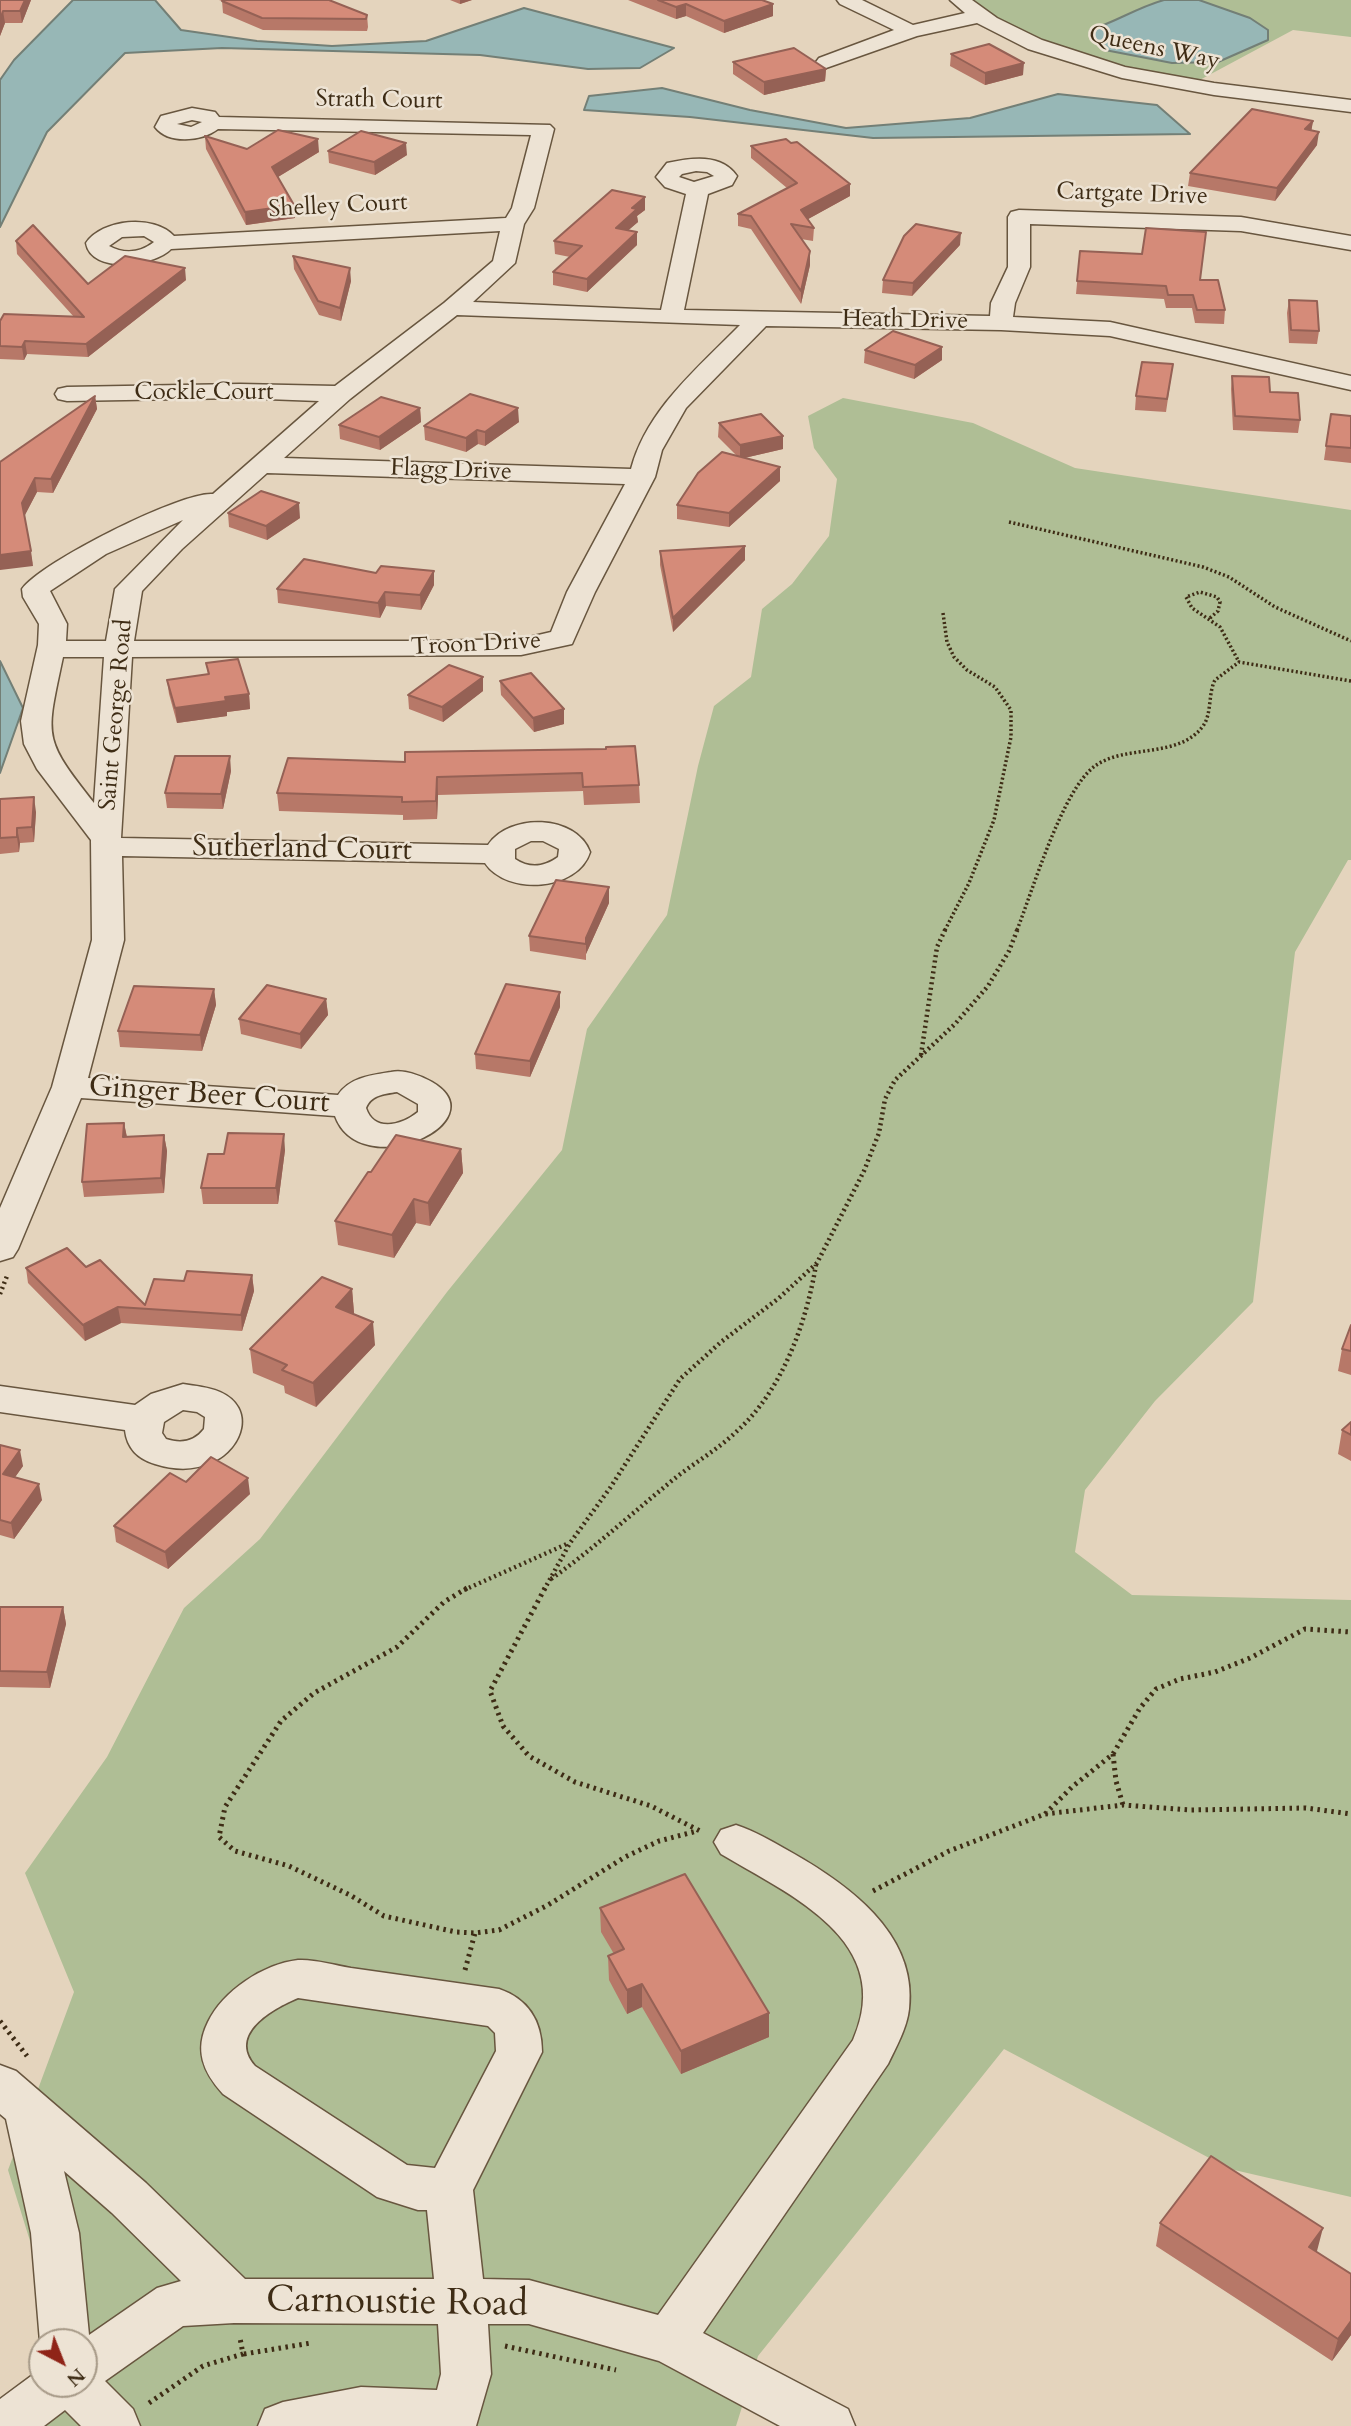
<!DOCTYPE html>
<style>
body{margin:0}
#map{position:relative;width:1351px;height:2426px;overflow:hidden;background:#e4d4bd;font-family:Cardo,serif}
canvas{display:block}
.north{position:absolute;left:28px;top:2328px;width:70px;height:70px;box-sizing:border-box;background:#ede3d4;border:2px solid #a79a88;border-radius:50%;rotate:138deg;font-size:19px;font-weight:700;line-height:28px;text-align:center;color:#3e2c15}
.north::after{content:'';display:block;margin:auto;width:24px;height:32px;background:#8f2418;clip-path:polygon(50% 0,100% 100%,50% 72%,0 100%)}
</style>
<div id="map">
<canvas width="1351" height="2426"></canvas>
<div class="north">N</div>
</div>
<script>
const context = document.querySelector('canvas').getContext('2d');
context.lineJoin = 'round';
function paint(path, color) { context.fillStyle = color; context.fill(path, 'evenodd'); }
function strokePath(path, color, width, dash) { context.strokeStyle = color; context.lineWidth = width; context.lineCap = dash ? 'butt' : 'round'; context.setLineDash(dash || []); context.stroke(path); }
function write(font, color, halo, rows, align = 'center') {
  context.font = font + ' Cardo,serif'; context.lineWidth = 5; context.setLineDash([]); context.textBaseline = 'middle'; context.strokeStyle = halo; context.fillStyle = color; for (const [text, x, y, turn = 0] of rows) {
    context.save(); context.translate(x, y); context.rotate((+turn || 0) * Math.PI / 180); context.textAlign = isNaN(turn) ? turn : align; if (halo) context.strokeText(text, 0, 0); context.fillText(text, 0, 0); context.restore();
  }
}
const green = new Path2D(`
 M971,0H1351V37L1293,30L1196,82C1133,68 1062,59 1005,26C993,19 982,8 971,0Z
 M843,398L973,423L1075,468L1351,510V860H1348L1295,952L1253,1302L1155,1401L1085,1490L1075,1552L1132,1595L1351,1600V2197L1230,2169L1004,2049L758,2356L736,2426H44L34,2254L8,2170L74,1992L25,1873L107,1757L184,1608L260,1539L447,1292L562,1150L587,1029L667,915L698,766L714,706L751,677L762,609L792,584L829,536L837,479L814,448L808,416ZM42,2342H84V2384H42Z`);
const water = new Path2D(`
 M73,0H155L181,30L257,41L332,46L426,41L524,8L674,48L640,68L588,69L480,55L222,48L125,53L47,132L0,227V80L14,60Z
 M1164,0H1199L1250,18L1268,30V40L1218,62L1172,63L1105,50L1094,41L1090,30C1116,22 1138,7 1164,0Z
 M662,88L750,110L846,128L970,118L1058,94L1157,105L1190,134L873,138L690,117L584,110L589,96Z
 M0,661L23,708L0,773Z`);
const pathFar2 = new Path2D(`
 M1009,522L1203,567L1229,577L1275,607L1351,641
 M943,613L947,642L954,657L967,670L995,687L1011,710V737L994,820L969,883L945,930
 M1210,618L1218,611L1220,602L1217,597L1200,592L1186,597L1192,608L1220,627L1239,662
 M1017,930C1033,890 1062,790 1095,766C1125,744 1179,759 1203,726C1212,714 1208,693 1215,680L1239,662L1351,681`);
const pathFar1 = new Path2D(`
 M921,1055L937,947L946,928
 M0,1294L7,1276
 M551,1579C592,1550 629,1516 668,1484C690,1465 715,1452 736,1432C782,1391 806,1324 816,1265
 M464,1590L569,1543
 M544,1590L570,1543L610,1488L680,1379L721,1342L779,1298L817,1263L864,1171L879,1133L885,1099L895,1080L955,1024L988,986L1009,951L1018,928`);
const path = new Path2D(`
 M467,1588L444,1602L397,1647L314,1693L281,1721L225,1807L219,1837L235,1851L289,1866L350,1895L384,1916L456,1932L475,1933L499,1930L548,1905L625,1857L659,1841L697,1831
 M545,1588L490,1691L503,1726L529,1756L575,1782L651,1806L702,1832
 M1113,1754L1116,1781L1123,1805
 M1045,1814L1072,1787L1113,1754L1140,1708L1156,1689L1180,1679L1215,1672L1250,1658L1305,1629L1351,1632
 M873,1891L949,1851L1045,1814L1123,1805L1191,1810L1306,1808L1351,1814
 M465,1970L475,1933
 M0,2021L27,2056
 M505,2346L616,2370
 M244,2354L311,2343
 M149,2403L203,2366L243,2354L240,2338`);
const minor = new Path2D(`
 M837,0H862L913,25L965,13L950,0H972L997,18L1042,40L1125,67L1214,83L1351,100V112L1214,95L1122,78L1028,49L977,23L917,36L826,68L819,66L816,62L819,58L894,30L840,4Z
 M192,108L215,112L219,117L550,125L554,129L534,208L524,224L515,263L473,302L661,310L686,194L665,187L656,177L667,163C691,158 721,153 737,176L732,185L708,194L684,310L990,316L991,303L1008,267V217L1011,212L1019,210L1241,217L1351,236V250L1241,231L1030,224V267L1015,303L1013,317L1110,322L1351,376V390L1110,336L1001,330L766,326L686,408L662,450L655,477L595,592L572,644L521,655L132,657L121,838L488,845C509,813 576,814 590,852C578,891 507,896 485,863L122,856L124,940L88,1078L338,1095C350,1077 372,1075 391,1072C404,1069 421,1076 432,1082C500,1122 360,1185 335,1116L81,1098L18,1249L13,1257L0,1261V1208L52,1087L92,940L91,840L37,769L24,744L21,721L38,645L39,624L23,597L22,589C41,562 182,491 213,494L319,401L240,398L67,401L58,399L55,394L58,389L67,387L240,384L335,386L444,303L493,261L500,231L171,249C154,267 91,274 86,243C102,219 154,214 174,236L506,218L512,208L531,135L218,129C202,141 169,145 155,127L161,116ZM192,120L202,122L191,127L177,124ZM696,171L707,172L714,176L694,182L679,177L682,174ZM144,236L154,242C140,253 124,254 109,246L122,237ZM457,315L740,325C698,368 647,409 631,469L284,458L350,399ZM267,473L625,484L567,592L551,632L521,639L426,641H134L142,591L182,549ZM183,520L115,589L106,641H66L67,624L50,591L106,554ZM63,657H104L94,803C42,737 46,738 63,657ZM531,841H543L559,849L558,857C544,867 530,869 515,859V849ZM397,1092L418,1104V1112C402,1125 374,1133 366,1108C371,1095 384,1094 397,1092Z
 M183,1384C195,1386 209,1387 220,1392C256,1408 243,1448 213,1462C194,1471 174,1470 155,1464C138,1459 127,1448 125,1430L0,1412V1386L135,1405L151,1394ZM183,1410L197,1412L205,1417L204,1429C194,1442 181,1444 166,1439L162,1433L164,1422Z
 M736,1825C755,1831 771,1841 789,1851C846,1883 918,1933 909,2009C907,2028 896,2047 888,2064L703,2333L848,2409L855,2426H780L659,2361L529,2324H488L491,2374L476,2426H258L265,2409L283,2402L361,2387L437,2390L441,2374L438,2324L234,2323L183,2326L105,2381L133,2409L140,2426H81L65,2410L44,2426H0V2399L42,2368V2384H84V2342H42V2346L40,2342L31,2233L6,2119L0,2114V2065L16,2071L146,2183L245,2279H434L427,2210H418L377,2197L223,2094C203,2072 194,2050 208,2022C223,1991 263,1964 298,1960C314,1959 334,1965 351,1968C400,1975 450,1982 499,1989C528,1999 542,2021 542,2052L473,2190L483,2279L529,2280L658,2315L853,2040C897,1941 790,1895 721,1854L714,1842L721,1830ZM298,1998L488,2026L495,2033L496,2051L435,2168L407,2165L255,2066C227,2034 272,2009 298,1998ZM64,2171L112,2213L181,2281L157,2288L89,2335L79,2233Z`);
const wall = new Path2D(`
 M0,0H31L22,23H5L0,36Z
 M219,0H329L367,15L368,27L367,31L263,30L223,13L222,1Z
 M450,0H472L460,4Z
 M628,0H762L773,4V16L724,33L686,16L676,19Z
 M951,54L1023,75L985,85L950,66Z
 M733,62L826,69L825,81L764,95L733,74Z
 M1313,121L1311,131L1317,145L1275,201L1188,186L1190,173Z
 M205,136L247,149L319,152L278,177L295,218L246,225L206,149Z
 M751,146L850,196L808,219L814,228L813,241L801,239L810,251V265L801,304L751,229L738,226V214L787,188L751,158Z
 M328,151L407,155L375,175L329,163Z
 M645,197V210L637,216L638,222L628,230L637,232V245L587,292L553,285V272L570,257L555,254L554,241Z
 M16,241L88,284L186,280L88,357L27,354L24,360L0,359V321L74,317L17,254Z
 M960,245L912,296L882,293L883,280Z
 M1080,251L1200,280L1225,310L1224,324L1195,323L1192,308H1166L1164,299L1076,294Z
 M293,256L351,281L341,321L319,315L294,269Z
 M1289,300L1319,331L1317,344L1289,343L1287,313Z
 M942,347V360L914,379L864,363L865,350Z
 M1173,364L1166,412L1135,410L1136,396Z
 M1232,376L1270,392L1300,420L1298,433L1233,430L1231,389Z
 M95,396L97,409L53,493L37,492L24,516L33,566L0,462Z
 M420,408L421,422L380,450L340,439L339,425Z
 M1351,416V463L1324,460L1326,446Z
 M519,422L485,446L478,444L466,452L425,440L424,426Z
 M719,423L783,449L744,458L780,481L729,527L677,519V505L737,456L718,437Z
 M228,513L300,518L267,540L229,527Z
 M745,546V560L673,632L660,565V551Z
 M434,571V585L421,610L386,606L380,618L278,603L277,589L376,573Z
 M206,663L249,694L250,709L227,712V716L177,723L169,694L167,680L208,674Z
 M500,681L564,724L534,732L501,695Z
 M483,691L443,722L409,709L408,695Z
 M606,749L639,785L640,803L584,805L583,791L438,795L437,819L403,820V815L279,811L277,793L405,762Z
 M231,771L223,809L167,808L165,793Z
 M0,799L36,812L34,842L20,843L19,852L0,854Z
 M609,887V903L586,954V960L530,951L529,936Z
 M214,989L216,1005L202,1051L120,1047L118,1031Z
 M326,999L328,1015L301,1049L241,1034L239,1019Z
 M560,1007L530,1077L476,1069L475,1054Z
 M124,1123L127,1137L164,1135L167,1151L164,1193L84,1197L82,1182Z
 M461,1149L463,1173L430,1226L416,1223L394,1258L338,1245L335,1221L371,1172Z
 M285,1150L278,1204H203L201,1188L224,1154Z
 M86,1267L145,1305L184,1281L252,1275L254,1291L242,1331L121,1323L85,1341L28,1283L26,1268Z
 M352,1289L354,1313L353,1314L375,1345L316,1407L285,1393L284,1386L253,1373L250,1349Z
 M1351,1325V1375L1338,1371L1342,1349Z
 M1351,1422V1461L1338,1454L1342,1430Z
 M0,1445L23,1466L15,1477L42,1500L14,1539L0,1535Z
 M186,1482L250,1494L168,1569L116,1542L114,1526Z
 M0,1607H63L66,1624L50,1688L0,1687Z
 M600,1908L769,2013V2037L681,2074L642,2007L627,2014L609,1980L608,1956L614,1954L601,1932Z
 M1160,2223L1316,2252L1351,2274V2335L1332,2361L1156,2246Z`);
const shadedWall = new Path2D(`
 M25,0H31L22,23L20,11Z
 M460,0H472L460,4Z
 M686,4V16L676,19V7Z
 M773,4V16L724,33V21Z
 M3,11L5,23L0,36V20Z
 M1024,63L1023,75L985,85V73Z
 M826,69L825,81L764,95V82Z
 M1313,121L1311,133L1305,129Z
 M1319,132L1317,145L1275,201L1277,188Z
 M318,139L319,152L273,180L272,167Z
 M406,143L407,155L375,175L374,162Z
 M850,184V196L801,223V210Z
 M645,197V210L637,216L638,222L616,241V228L632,208Z
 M294,205L295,218L246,225L245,212Z
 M637,232V245L587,292V279Z
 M961,233L960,245L912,296L913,283Z
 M810,251V265L801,304V291Z
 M185,268L186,280L88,357L86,344Z
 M350,268L351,281L341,321L340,308Z
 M25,341L27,354L24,360L22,347Z
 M942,347V360L914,379L915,365Z
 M95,396L97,409L53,493L51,479Z
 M420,408L421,422L380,450L379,437Z
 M518,408L519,422L485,446V432Z
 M477,430L478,444L466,452V438Z
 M783,436V449L740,459V445Z
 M780,467V481L729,527V513Z
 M35,478L37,492L24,517L22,503Z
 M299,503L300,518L267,540L266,526Z
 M745,546V560L673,632V618Z
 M31,551L33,566L0,570V555Z
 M434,571V585L421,610L420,595Z
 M385,592L386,606L380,618L378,603Z
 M483,677V691L443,722L442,707Z
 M249,694L250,709L227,712V716L177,723L175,708L225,697Z
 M564,709V724L534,732L533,718Z
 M230,756L231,771L223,809L221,794Z
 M437,777L438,795L437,819L436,801Z
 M34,797L36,812L34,842L32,827Z
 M17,828L20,843L19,852L17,837Z
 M609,887V903L586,954V938Z
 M214,989L216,1005L202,1051L200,1035Z
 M560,992V1007L530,1077V1061Z
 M326,999L328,1015L301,1049L300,1034Z
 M124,1123L127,1138L123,1137Z
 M284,1134L285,1150L278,1204L276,1188Z
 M164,1135L167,1151L164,1193L161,1178Z
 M461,1149L463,1173L430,1226L428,1203Z
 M414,1199L416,1223L394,1258L392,1235Z
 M252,1275L254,1291L242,1331L241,1315Z
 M352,1289L354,1313L338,1330L336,1307Z
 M118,1307L121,1323L85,1341L83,1325Z
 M373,1322L375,1345L316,1407L313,1383Z
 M20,1450L23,1466L6,1490L3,1474Z
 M248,1478L250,1494L168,1569L165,1552Z
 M39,1484L42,1500L14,1539L11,1523Z
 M63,1607L66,1624L50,1688L47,1672Z
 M642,1984V2007L627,2014V1990Z
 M769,2013V2037L681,2074V2051Z
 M1323,2228L1317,2251L1304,2270L1309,2247Z
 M1351,2321V2335L1332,2361L1338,2339Z`);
const building = new Path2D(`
 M0,0H25L20,11H3L0,20Z
 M225,0H329L367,15L366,19L262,18L222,1Z
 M658,0H762L773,4L724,21L686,4L676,7Z
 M989,44L1024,63L985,73L951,54Z
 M794,48L826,69L764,82L733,62Z
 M1252,109L1313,121L1305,129L1319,132L1277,188L1190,173Z
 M278,130L318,139L272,167L294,205L245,212L205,136L247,149Z
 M361,131L406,143L374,162L328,151Z
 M786,139L791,143L797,142L850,184L801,210L814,228L791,224L810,251L801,291L751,216L738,214L797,183L751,146Z
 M612,190L645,197L632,208L637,209L616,228L637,232L587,279L553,272L582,246L554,241Z
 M916,224L961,233L913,283L883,280L904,236Z
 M33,225L88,284L125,256L185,268L86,344L25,341L22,347L0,346V321L4,314L84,317L16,241Z
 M1146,228L1206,232L1200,280H1218L1225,310H1197L1193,295H1168L1166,286L1077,281L1080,251L1142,254Z
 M293,256L350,268L340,308L318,301Z
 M1289,300L1317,301L1319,331L1291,330Z
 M893,331L942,347L915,365L865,350Z
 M1142,362L1173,364L1167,399L1136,396Z
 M1232,376L1269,377L1270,392L1298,393L1300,420L1235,416Z
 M470,394L518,408L485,432L477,430L466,438L424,426Z
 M95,396L51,479L35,478L22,503L31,551L0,555V462Z
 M381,397L420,408L379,437L339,425Z
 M761,414L783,436L740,445L719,423Z
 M1331,414L1351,416V448L1326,446Z
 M722,452L780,467L729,513L677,505L698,473Z
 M261,491L299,503L266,526L228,513Z
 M745,546L673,618L660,551Z
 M304,559L376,573L381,566L434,571L420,595L385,592L378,603L277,589Z
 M238,659L249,694L225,697L226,701L175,708L167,680L209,674L206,663Z
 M449,665L483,677L442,707L408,695Z
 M531,673L564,709L533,718L500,681Z
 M635,746L639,785L583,787L582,773L437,777L436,801L402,802V797L277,793L288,758L405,762V752L606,749V747Z
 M175,756H230L221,794L165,793Z
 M34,797L32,827L17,828V837L0,838V799Z
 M556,880L609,887L586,938V944L529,936Z
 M506,984L560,992L530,1061L475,1054Z
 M267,985L326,999L300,1034L239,1019Z
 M134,986L214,989L200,1035L118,1031Z
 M124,1123L123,1137L164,1135L161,1178L82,1182L87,1124Z
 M228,1133L284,1134L276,1188H201L208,1154H224Z
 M396,1135L461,1149L428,1203L414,1199L392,1235L335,1221L368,1172H371Z
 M67,1248L86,1267L100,1260L145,1305L154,1279L184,1281L187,1271L252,1275L241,1315L118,1307L83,1325L26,1268Z
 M322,1277L352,1289L336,1307L373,1322L313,1383L282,1370L287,1365L250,1349Z
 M1351,1325V1351L1342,1349Z
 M1351,1422V1435L1342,1430Z
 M0,1445L20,1450L3,1474L39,1484L11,1523L0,1520Z
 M211,1457L248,1478L165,1552L114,1526L170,1473L186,1482Z
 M0,1607H63L47,1672L0,1671Z
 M685,1874L769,2013L681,2051L642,1984L627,1990L608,1956L624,1949L600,1908Z
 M1211,2156L1323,2228L1309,2247L1351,2274V2321L1338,2339L1160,2223Z`);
const farStreetnames = [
 ["Queens Way",1154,49,12],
 ["Strath Court",379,101,1],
 ["Cartgate Drive",1132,195,2],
 ["Shelley Court",338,207,-3],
 ["Heath Drive",905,321,1],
 ["Cockle Court",204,393],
 ["Flagg Drive",451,471,2],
 ["Troon Drive",476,645,-3],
 ["Saint George Road",117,715,-85]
];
const streetNames = [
 ["Sutherland Court",302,850,1],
 ["Ginger Beer Court",209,1096,4]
];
const nearStreetnames = [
 ["Carnoustie Road",397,2304,1]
];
paint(green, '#afbe95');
paint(water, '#97b7b6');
strokePath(water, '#737f76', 2);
strokePath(minor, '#68563f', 3);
strokePath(pathFar2, '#3e2c15', 3.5, [2, 2.5]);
strokePath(pathFar1, '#3e2c15', 4.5, [2, 3.5]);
strokePath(path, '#3e2c15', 5, [2.5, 4.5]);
paint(minor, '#ede3d4');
paint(wall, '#b77868');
paint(shadedWall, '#956155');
paint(building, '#d58b79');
strokePath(building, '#956155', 2);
write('24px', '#3e2c15', '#ede3d4', farStreetnames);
write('30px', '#3e2c15', '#ede3d4', streetNames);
write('37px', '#3e2c15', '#ede3d4', nearStreetnames);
</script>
